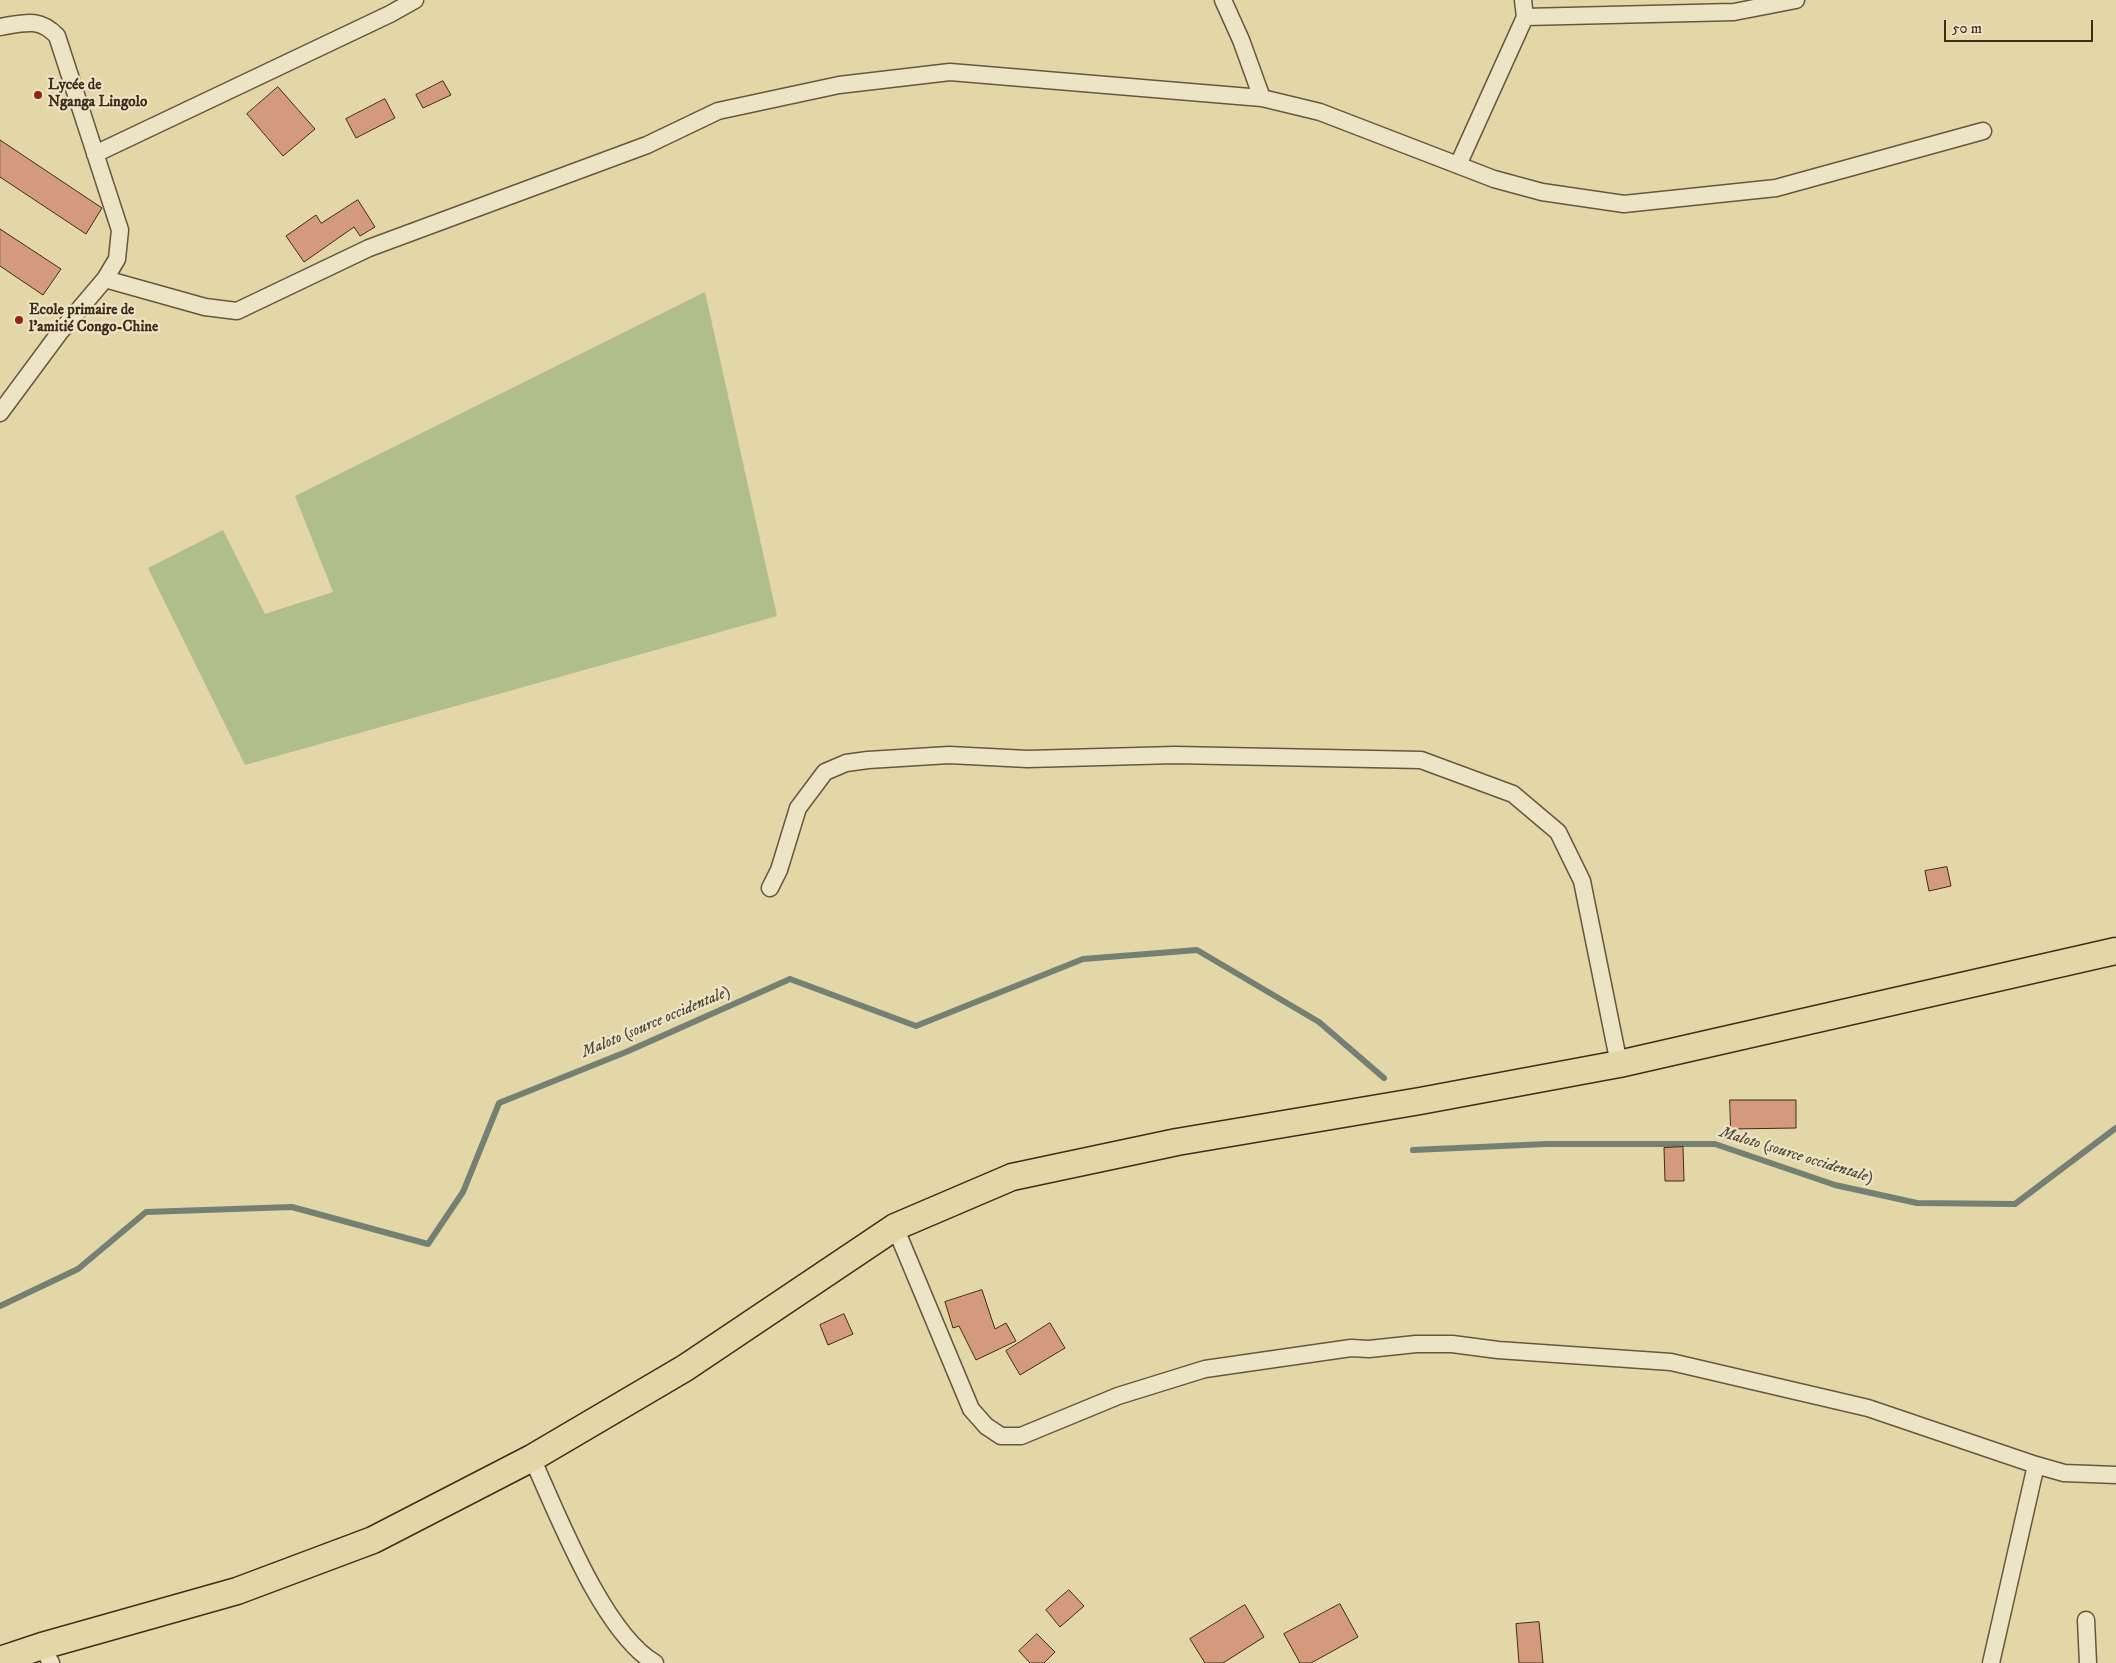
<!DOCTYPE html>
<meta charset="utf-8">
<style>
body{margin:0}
#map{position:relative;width:2116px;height:1663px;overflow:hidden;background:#e3d6a7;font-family:"IM FELL DW Pica",serif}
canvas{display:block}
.scale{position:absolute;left:1944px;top:20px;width:149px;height:22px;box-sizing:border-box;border:2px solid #3e2d1a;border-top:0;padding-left:6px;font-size:15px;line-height:18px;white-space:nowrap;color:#3e2d1a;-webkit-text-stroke:4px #ede4c6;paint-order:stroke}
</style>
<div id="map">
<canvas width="2116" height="1663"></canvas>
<div class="scale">50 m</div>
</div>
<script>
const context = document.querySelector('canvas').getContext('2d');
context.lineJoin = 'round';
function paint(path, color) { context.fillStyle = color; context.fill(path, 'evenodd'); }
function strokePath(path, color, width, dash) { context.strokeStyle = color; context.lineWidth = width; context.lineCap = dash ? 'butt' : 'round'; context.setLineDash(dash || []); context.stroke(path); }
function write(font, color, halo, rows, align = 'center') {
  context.font = font + ' "IM FELL DW Pica",serif'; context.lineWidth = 4.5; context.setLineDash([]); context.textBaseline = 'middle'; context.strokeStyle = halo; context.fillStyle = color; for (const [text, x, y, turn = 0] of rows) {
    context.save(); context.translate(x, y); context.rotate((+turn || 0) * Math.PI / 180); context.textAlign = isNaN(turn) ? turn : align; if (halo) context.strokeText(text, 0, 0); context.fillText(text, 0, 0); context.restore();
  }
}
const green = new Path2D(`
 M705,292L777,616L245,765L148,568L223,530L265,614L333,592L295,496Z`);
const stream = new Path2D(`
 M1413,1150L1546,1144H1715L1835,1185L1917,1203L2015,1204L2116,1128
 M0,1306L78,1269L146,1212L292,1207L428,1244L463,1192L499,1103L626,1052L790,979L916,1026L1083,959L1197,950L1319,1022L1384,1078`);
const building = new Path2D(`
 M443,81L451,95L423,108L416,95Z
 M278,87L315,129L283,156L247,114Z
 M385,99L395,118L356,138L346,119Z
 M0,140L102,208L86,234L0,177Z
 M358,200L375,227L360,236L354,227L304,262L286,236L316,215L321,223Z
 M0,229L61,269L43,295L0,266Z
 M1947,867L1951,886L1929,891L1925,871Z
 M1730,1100H1796V1128L1731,1129Z
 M1683,1147L1684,1181H1665L1664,1148Z
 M982,1290L995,1329L1006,1323L1016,1341L976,1360L959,1326L953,1328L945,1302Z
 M844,1314L853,1334L828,1345L820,1325Z
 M1050,1323L1065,1348L1020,1375L1006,1351Z
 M1069,1590L1084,1606L1060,1627L1046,1610Z
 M1340,1604L1358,1637L1311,1663H1300L1284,1634Z
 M1245,1605L1264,1637L1223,1663H1205L1190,1639Z
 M1539,1622L1543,1663H1519L1516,1624Z
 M1037,1634L1055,1652L1044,1663H1030L1019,1651Z`);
const street = new Path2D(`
 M1223,0L1241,40L1262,98
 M1525,17L1734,12L1796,0
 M0,27C24,23 39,17 57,36L120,230L117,259L105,279L60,332L0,413
 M95,154L390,14L415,0
 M1458,165L1525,17L1523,0
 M105,279L205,307L237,311L369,248L647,145L718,111L839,85L950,72L1262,98L1320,112L1494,179L1542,192L1624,204L1776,188L1983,131
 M770,888L779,870L798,808L825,772L846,763L868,760L949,755L1028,759L1175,755L1421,760L1513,794L1558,832L1582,881L1619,1064
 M895,1227L971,1409L986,1426L1001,1436H1021L1118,1396L1205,1369L1351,1348L1369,1349L1416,1344H1452L1498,1350L1671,1362L1868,1408L2036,1465L2064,1473L2116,1475
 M532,1458C557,1513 603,1633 655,1663
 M2086,1620L2088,1663
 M42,1646L51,1663
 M1991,1663L2036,1465`);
const primary = new Path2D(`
 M0,1660L42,1646L237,1591L373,1540L532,1458L685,1368L895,1227L1012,1177L1177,1142L1420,1101L1619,1064L2116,951`);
const markers = [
 [38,95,5,"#8f2418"],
 [19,320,5,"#8f2418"]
];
const poiNames = [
 ["Lycée de",48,86],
 ["Nganga Lingolo",48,103],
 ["Ecole primaire de",29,311],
 ["l’amitié Congo-Chine",29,328]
];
const waterNames = [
 ["Maloto (source occidentale)",656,1023,-23],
 ["Maloto (source occidentale)",1796,1156,17]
];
paint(green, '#b0be8a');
strokePath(stream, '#738073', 6);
paint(building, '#d49a7c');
strokePath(building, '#3e2d1a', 1);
strokePath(street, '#67573d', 19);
strokePath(primary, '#3e2d1a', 29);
strokePath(street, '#ede4c6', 16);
strokePath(primary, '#e3d6a7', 26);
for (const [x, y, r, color] of markers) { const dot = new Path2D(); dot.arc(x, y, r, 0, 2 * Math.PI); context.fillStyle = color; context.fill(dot); strokePath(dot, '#ede4c6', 2); }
write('bold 15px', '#3e2d1a', '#ede4c6', poiNames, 'left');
write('italic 16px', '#504938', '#ede4c6', waterNames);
</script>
